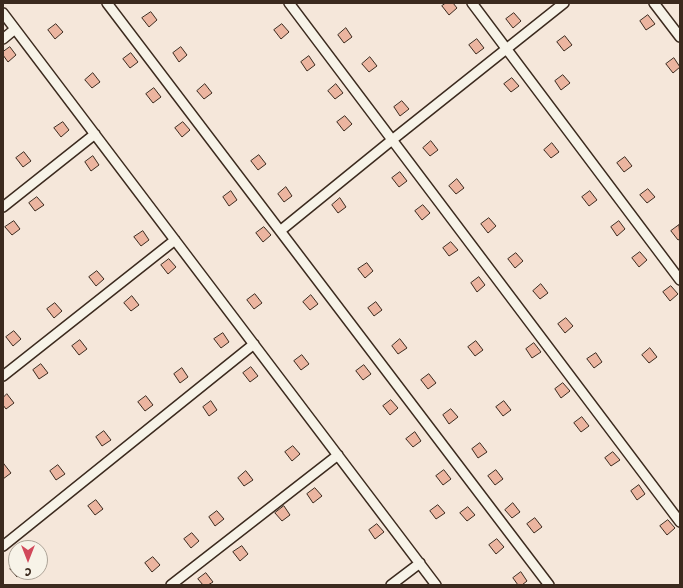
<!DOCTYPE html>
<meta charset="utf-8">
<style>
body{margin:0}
#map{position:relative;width:683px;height:588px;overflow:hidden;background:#f5e7da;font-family:"Shantell Sans",sans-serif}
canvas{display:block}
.frame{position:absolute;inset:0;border:4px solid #3b2a1e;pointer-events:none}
.north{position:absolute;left:8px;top:540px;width:40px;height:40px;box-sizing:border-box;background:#f7f3e8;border:1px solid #aca397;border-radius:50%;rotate:180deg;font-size:11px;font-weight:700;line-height:16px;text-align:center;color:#3b2a1e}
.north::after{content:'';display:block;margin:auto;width:14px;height:18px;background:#d1495b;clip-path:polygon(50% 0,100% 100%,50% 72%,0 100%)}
</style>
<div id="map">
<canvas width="683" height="588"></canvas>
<div class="frame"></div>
<div class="north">С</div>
</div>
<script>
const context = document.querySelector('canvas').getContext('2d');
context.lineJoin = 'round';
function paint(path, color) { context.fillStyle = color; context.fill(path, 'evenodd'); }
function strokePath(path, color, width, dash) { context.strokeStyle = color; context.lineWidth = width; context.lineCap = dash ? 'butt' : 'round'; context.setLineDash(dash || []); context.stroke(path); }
const building = new Path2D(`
 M446,3H453L457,8L449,15L442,6Z
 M151,12L157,20L149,27L142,18Z
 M514,13L521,21L513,28L506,19Z
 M648,15L655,24L646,30L640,21Z
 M56,24L63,32L55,39L48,30Z
 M282,24L289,32L281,39L274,30Z
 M346,28L352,37L344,43L338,35Z
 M565,36L572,45L564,51L557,42Z
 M477,39L484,48L476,54L469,45Z
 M10,47L16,55L8,62L3,55V52Z
 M181,47L187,55L179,62L173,53Z
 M131,53L138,62L130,68L123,59Z
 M309,56L315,65L307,71L301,62Z
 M370,57L377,66L369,72L362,64Z
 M674,58L680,67L673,73L666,64Z
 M93,73L100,82L92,88L85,80Z
 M563,75L570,83L561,90L555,81Z
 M512,78L519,86L511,92L504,84Z
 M205,84L212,93L204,99L197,91Z
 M336,84L343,93L335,99L328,91Z
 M154,88L161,97L153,103L146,94Z
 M402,101L409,109L400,116L394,107Z
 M345,116L352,124L344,131L337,122Z
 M63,122L69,130L61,137L54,128Z
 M183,122L190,130L182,137L175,128Z
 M431,141L438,150L430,156L423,148Z
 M552,143L559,152L551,158L544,150Z
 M24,152L31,161L23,167L16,158Z
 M259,155L266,164L258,170L251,161Z
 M93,156L99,165L91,171L85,162Z
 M625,157L632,166L624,172L617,163Z
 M400,172L407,181L399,187L392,178Z
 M457,179L464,188L456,194L449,186Z
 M286,187L292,196L284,202L278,194Z
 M648,189L655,197L647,203L640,195Z
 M231,191L237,200L229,206L223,197Z
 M590,191L597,200L589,206L582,197Z
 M37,197L44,205L35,211L29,203Z
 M340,198L346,207L338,213L332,205Z
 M423,205L430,213L422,220L415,211Z
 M489,218L496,226L488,233L481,224Z
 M14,221L20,229L12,235L5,227Z
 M619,221L625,229L617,236L611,227Z
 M679,225L680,239L678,240L671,231Z
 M264,227L271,235L263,242L256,233Z
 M143,231L149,240L141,246L134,237Z
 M451,242L458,250L449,256L443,248Z
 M640,252L647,260L639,267L632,258Z
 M516,253L523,261L515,268L508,259Z
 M169,259L176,267L168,274L161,265Z
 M367,263L373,271L365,278L358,269Z
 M97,271L104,279L96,286L89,277Z
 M479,277L485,285L477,292L471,283Z
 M541,284L548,293L540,299L533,291Z
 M671,286L678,294L670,301L663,292Z
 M255,294L262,303L254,309L247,300Z
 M311,295L318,304L310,310L303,302Z
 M132,296L139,305L131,311L124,303Z
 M376,302L382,310L374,316L368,308Z
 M55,303L62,311L54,318L47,309Z
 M566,318L573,326L565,333L558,324Z
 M14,331L21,339L13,346L6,337Z
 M223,333L229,342L221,348L214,339Z
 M400,339L407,348L398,354L392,346Z
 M80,340L87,349L79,355L72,346Z
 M476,341L483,350L475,356L468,347Z
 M534,343L541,352L532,358L526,349Z
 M650,348L657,357L649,363L642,355Z
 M596,353L602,362L594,368L587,359Z
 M302,355L309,364L301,370L294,361Z
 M41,364L48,373L39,379L33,370Z
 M364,365L371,374L363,380L356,371Z
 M251,367L258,376L250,382L243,373Z
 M182,368L188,377L180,383L174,374Z
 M429,374L436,383L428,389L421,380Z
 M563,383L570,391L561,398L555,389Z
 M7,394L14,403L6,409L3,405V398Z
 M146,396L153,405L145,411L138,402Z
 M391,400L398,408L390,415L383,406Z
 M211,401L217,410L209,416L203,407Z
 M504,401L511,410L503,416L496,407Z
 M451,409L458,417L449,424L443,415Z
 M582,417L589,426L581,432L574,423Z
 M104,431L111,440L102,446L96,437Z
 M415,432L421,441L413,447L406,439Z
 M480,443L487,452L478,458L472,449Z
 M293,446L300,454L292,461L285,452Z
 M613,452L620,460L611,466L605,458Z
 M4,464L11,473L3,479V465Z
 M58,465L65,474L56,480L50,471Z
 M444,470L451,479L443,485L436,476Z
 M496,470L503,479L495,485L488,476Z
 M246,471L253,480L244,486L238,478Z
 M639,485L645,494L637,500L631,491Z
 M315,488L322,496L313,503L307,494Z
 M96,500L103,509L95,515L88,506Z
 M513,503L520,512L512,518L505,510Z
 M438,505L445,513L436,519L430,511Z
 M284,506L290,515L282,521L275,513Z
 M468,507L475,515L467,521L460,513Z
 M217,511L224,519L215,526L209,517Z
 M535,518L542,527L534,533L527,524Z
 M668,520L675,528L667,535L660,526Z
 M377,524L384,532L375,539L369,530Z
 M192,533L199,541L191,548L184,539Z
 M497,539L504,547L496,554L489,545Z
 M242,546L248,554L240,561L233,552Z
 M153,557L160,565L152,572L145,563Z
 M16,564V572H23L17,577L10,569Z
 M521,572L527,581L522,585H518L513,578Z
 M206,573L213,582L208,585H203L198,579Z`);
const service = new Path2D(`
 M107,3L549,585
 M289,3L680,522
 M472,3L680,280
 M654,3L680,37
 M3,13L436,585
 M3,39L15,29
 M3,207L95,134
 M280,231L392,140L564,3
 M3,376L175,240
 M3,546L254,344
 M171,585L338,455
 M391,585L420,563`);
paint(building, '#ecb5a0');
strokePath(building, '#3b2a1e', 1);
strokePath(service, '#3b2a1e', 12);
strokePath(service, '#f7f3e8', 9);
</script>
